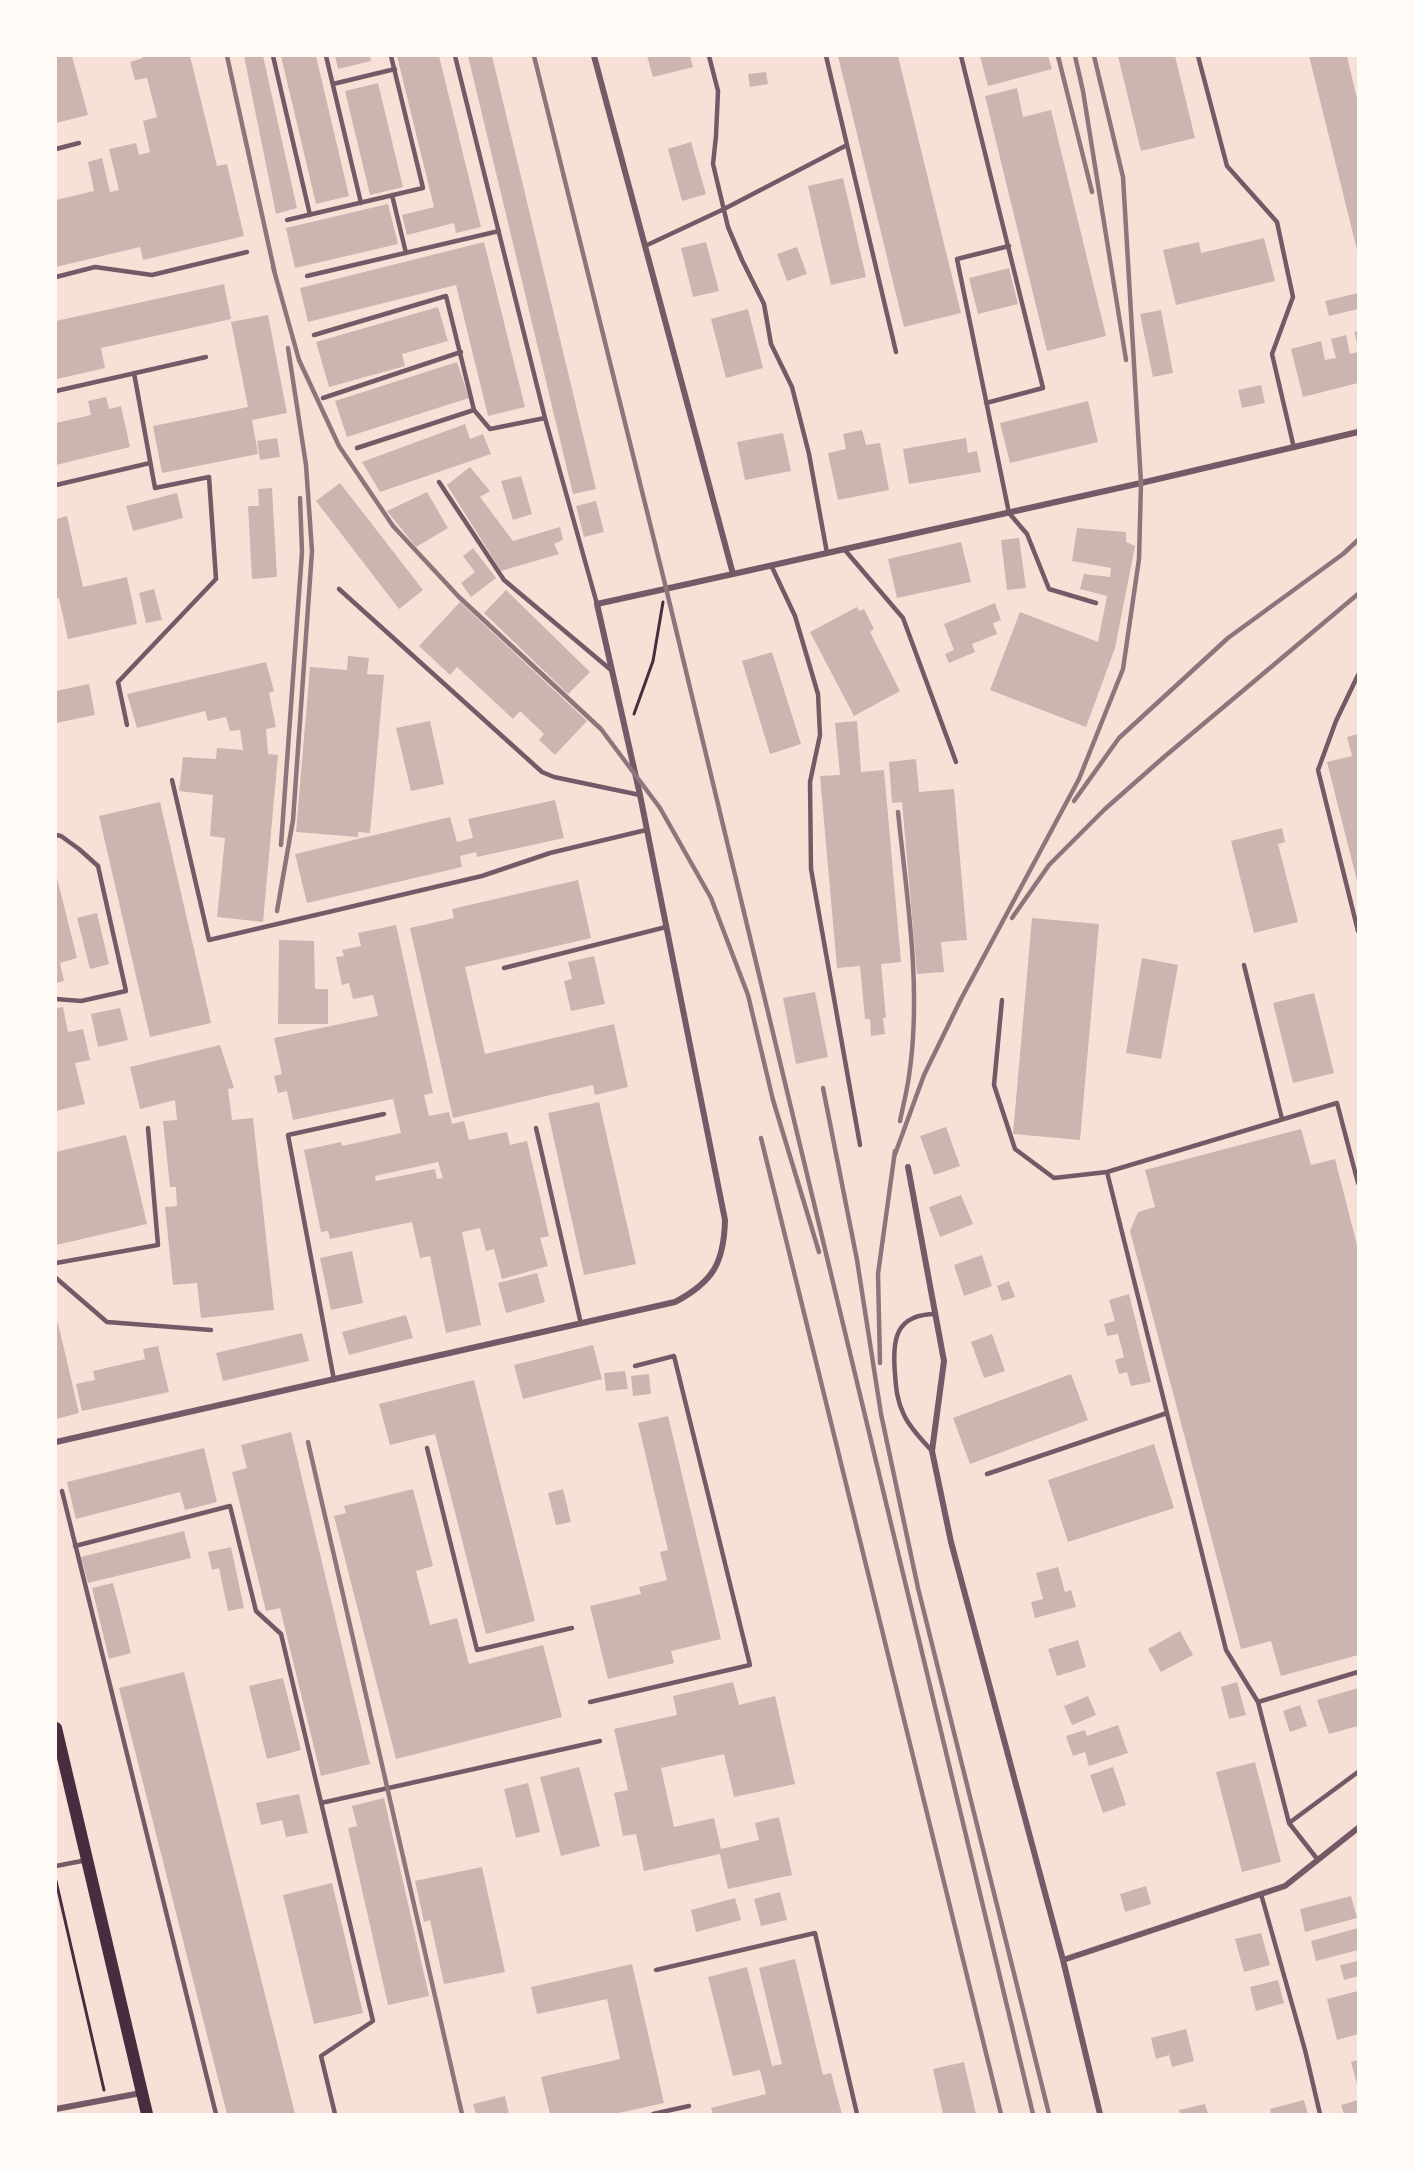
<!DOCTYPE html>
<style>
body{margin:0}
#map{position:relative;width:1414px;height:2170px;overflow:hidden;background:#f7e1d7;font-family:"DejaVu Sans",sans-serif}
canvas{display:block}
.frame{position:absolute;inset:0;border:57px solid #fffaf5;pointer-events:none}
</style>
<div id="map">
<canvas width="1414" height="2170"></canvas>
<div class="frame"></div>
</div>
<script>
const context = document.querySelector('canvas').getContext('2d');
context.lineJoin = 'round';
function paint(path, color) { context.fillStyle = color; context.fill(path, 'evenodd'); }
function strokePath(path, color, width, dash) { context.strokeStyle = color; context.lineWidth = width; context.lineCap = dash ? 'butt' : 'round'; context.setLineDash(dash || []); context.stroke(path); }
const building = new Path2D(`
 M56,56H72L88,115L56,123Z
 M142,56H190L217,166L227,164L244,236L143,260L140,247L56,267V200L94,191L88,162L102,158L110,192L119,190L109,149L136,143L139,155L150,152L143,121L157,117L147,78L135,80L130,62L143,58Z
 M244,56H263L297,208L276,214Z
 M281,56H316L349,196L316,204Z
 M335,56H370L371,61L338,69Z
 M397,56H439L481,227L456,233L454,223L407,235L402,215L434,207Z
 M468,56H492L596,489L573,494Z
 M647,56H690L693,67L653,77Z
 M838,56H898L961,313L904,327Z
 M980,56H1048L1052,69L988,86Z
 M1118,56H1175L1195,138L1141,151Z
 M1309,56H1347L1358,103V254Z
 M766,72L768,84L750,87L748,74Z
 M378,83L403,187L370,195L345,91Z
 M1017,88L1023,117L1051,110L1106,336L1047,351L985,96Z
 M691,142L706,194L682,201L668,149Z
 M843,178L866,277L831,285L808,186Z
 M388,204L398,244L295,268L286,228Z
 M1264,238L1275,281L1176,305L1163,250L1199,242L1201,253Z
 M484,242L525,407L488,416L456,285L308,322L300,288Z
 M706,242L719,291L693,297L681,248Z
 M797,247L807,274L787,281L777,254Z
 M1009,268L1018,304L978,314L969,278Z
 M224,284L231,319L101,348L105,368L57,379L56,321Z
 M1358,293V309L1329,316L1325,301Z
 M438,307L448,341L402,354L405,366L329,387L316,342Z
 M748,309L763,368L726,378L711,319Z
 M1161,310L1173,373L1153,377L1140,314Z
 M268,315L287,413L252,420L258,454L162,473L153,426L248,407L231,322Z
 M1358,331V346L1354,332Z
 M1346,335L1350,354L1358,352V383L1303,397L1291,349L1321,341L1325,360L1336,358L1331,339Z
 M457,362L469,398L347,437L335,401Z
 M1261,385L1265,403L1242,408L1238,390Z
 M106,397L109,409L121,406L130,447L56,465V423L91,415L88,401Z
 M1088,401L1098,442L1010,463L1000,423Z
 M465,424L470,439L483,434L491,454L380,492L362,462Z
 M862,430L866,445L880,443L889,490L838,500L828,453L846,449L843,434Z
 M783,433L791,471L745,480L737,442Z
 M277,438L280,457L260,460L257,441Z
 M966,438L968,453L977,451L981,472L909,484L903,449Z
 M470,467L490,491L480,497L513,541L560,527L563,540L554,544L559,554L501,571L447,485Z
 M521,476L532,514L513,520L501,481Z
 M340,483L423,590L399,609L316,501Z
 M272,488L277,577L252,579L248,506H259L258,489Z
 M427,492L448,528L416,547L387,511Z
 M177,493L183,518L133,531L126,506Z
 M596,501L604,532L584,537L576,506Z
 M67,516L83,587L127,577L137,624L68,639L59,598L56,599V519Z
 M1077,528L1126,532V542L1135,546L1115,648L1086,727L990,690L1020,612L1098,642L1107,596L1080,589L1084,574L1110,577L1111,568L1072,561Z
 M1019,538L1026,588L1007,590L1001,540Z
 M961,542L971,582L897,598L888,559Z
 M473,548L496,578L471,597L461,583L475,572L463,556Z
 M154,589L162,620L146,623L139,593Z
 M506,590L590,672L568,694L484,613Z
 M460,602L587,721L555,755L539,740L544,734L520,711L513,719L457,667L450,675L419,646Z
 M995,603L1001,620L993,623L997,634L972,644L975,652L949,663L945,654L954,650L944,624Z
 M857,607L859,611L864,609L874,629L870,632L900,691L854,716L810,632Z
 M772,652L801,744L770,754L742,661Z
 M348,656L369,658L367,674L384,675L370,833L358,832V837L296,832L310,667L347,670Z
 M266,662L274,691L269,693L276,727L266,729L268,754L278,755L263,922L217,917L225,838L210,836L213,795L179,791L183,757L216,759L217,748L243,750L240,730L230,731L226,717L208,721L205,711L137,728L127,694Z
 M89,684L95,715L56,723V691Z
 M430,721L444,784L411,791L396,728Z
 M857,721L861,772L884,770L901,962L881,964L886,1018H883L885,1034L871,1036L870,1019H865L860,966L837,968L820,776L840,775L835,723Z
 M1358,734V885L1327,762L1352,756L1347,737Z
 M916,759L919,792L954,789L967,940L941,942L944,972L917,974L902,802L892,803L889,762Z
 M555,800L564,838L477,857L476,852L460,856L462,867L307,903L295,854L450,817L457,842L473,838L468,819Z
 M160,802L211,1023L150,1037L99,816Z
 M1282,828L1285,842L1278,844L1298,922L1254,933L1231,841Z
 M56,874L77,958L60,963L64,981L56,983Z
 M578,880L591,938L465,967L485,1054L614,1024L628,1087L595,1095L593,1085L453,1118L410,928L454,918L452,909Z
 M97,913L109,964L90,969L77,918Z
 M1032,918L1099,924L1080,1140L1013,1134Z
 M396,925L433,1093L424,1095L429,1116L449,1112L452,1124L464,1121L469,1140L507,1132L510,1145L527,1141L549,1236L540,1238L548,1266L502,1279L494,1249L486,1251L480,1228L462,1232L481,1325L446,1333L430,1256L420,1258L412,1222L330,1239L328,1231L321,1232L304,1150L341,1142L342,1146L401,1133L393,1099L293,1120L287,1091L278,1093L274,1076L282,1074L274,1038L378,1016L373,995L353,999L349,983L342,985L336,957L344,956L342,950L361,946L358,933ZM438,1162L443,1178L437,1179L435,1169L376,1181L375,1176Z
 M279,940L314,941L315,989H328V1024H278Z
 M594,956L605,1004L571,1011L564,981L572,979L568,962Z
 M1142,958L1178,965L1161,1059L1126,1053Z
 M815,992L828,1057L796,1064L783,998Z
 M1314,993L1334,1073L1293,1083L1273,1003Z
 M63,1007L68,1032L83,1029L90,1060L75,1063L85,1104L56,1111V1008Z
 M120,1008L128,1040L98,1047L91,1014Z
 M220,1045L234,1088L228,1089L232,1120L253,1118L274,1310L201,1318L197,1283L173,1285L165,1207L177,1206L176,1187H170L163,1121L177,1120L175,1100L140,1109L130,1067Z
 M599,1102L636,1264L584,1275L548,1113Z
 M946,1127L960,1166L934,1175L920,1136Z
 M1301,1129L1311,1165L1335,1159L1358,1249V1655L1281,1676L1271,1641L1241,1649L1130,1231L1138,1212L1155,1207L1145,1170Z
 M126,1135L147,1224L56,1245V1152Z
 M961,1195L973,1224L940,1237L929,1207Z
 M352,1251L363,1303L331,1310L320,1258Z
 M982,1255L992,1286L964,1296L954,1265Z
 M537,1273L545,1302L506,1313L498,1283Z
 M1009,1281L1015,1297L1002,1301L997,1286Z
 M1129,1294L1151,1382L1131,1386L1127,1372L1119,1374L1115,1360L1124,1357L1118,1334L1107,1336L1104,1324L1115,1321L1109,1300Z
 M406,1315L413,1338L349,1355L342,1332Z
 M56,1323H58L79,1413L56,1419Z
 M302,1333L309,1361L223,1381L216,1353Z
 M992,1334L1005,1371L984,1378L971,1342Z
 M593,1345L602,1379L523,1399L514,1365Z
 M158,1346L169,1392L82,1411L76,1384L95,1380L93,1371L145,1359L143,1349Z
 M625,1371L628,1389L606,1391L604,1373Z
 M649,1374L651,1394L633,1396L631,1376Z
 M1071,1374L1088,1420L970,1464L953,1418Z
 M474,1380L535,1621L486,1634L435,1434L390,1445L379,1404Z
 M668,1416L721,1639L671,1651L674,1663L608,1679L590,1606L641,1594L639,1587L667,1580L660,1552L668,1550L638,1423Z
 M291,1432L370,1764L321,1776L280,1608L266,1611L232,1472L247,1468L241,1445Z
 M1154,1444L1174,1508L1068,1542L1048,1480Z
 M204,1448L217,1502L185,1510L180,1492L76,1519L67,1482Z
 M413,1489L433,1566L416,1571L430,1625L457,1618L469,1664L543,1645L562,1717L396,1759L334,1516L346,1513L344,1506Z
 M563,1489L571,1522L556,1525L548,1493Z
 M184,1531L191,1558L88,1583L81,1557Z
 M231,1547L244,1608L228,1611L219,1568L212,1570L208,1552Z
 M1058,1567L1065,1592L1071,1590L1076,1607L1035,1618L1031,1602L1043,1599L1036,1573Z
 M113,1583L131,1653L109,1659L92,1588Z
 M1180,1631L1193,1655L1161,1672L1148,1649Z
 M1078,1640L1086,1667L1057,1676L1048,1649Z
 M184,1672L295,2114H227L119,1688Z
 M283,1678L301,1750L267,1759L249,1686Z
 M733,1682L739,1705L775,1696L795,1784L734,1797L724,1754L661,1768L674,1827L714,1818L721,1849L759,1840L755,1823L779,1817L792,1875L728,1889L720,1854L644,1871L636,1834L623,1836L614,1793L628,1790L614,1729L677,1715L673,1696Z
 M1237,1682L1246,1715L1229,1719L1221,1687Z
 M1358,1688V1726L1329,1734L1317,1700Z
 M1088,1696L1096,1715L1072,1725L1064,1706Z
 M1300,1705L1307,1726L1290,1732L1283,1711Z
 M1118,1725L1128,1753L1089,1766L1085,1752L1073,1756L1066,1736L1085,1730L1087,1736Z
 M1255,1762L1281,1862L1242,1872L1216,1772Z
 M579,1767L600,1846L561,1856L540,1777Z
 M1113,1767L1126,1805L1103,1813L1090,1775Z
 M528,1783L540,1832L516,1838L504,1789Z
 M299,1794L308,1833L286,1837L282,1820L261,1825L256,1803Z
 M384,1798L429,1996L388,2005L348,1828L357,1826L352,1806Z
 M482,1867L505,1972L444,1984L430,1920L424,1922L415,1881Z
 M332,1883L363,2013L314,2024L283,1895Z
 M1146,1886L1151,1904L1125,1912L1120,1894Z
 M780,1892L787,1920L761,1926L754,1899Z
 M1351,1896L1357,1918L1305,1932L1300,1909Z
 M735,1898L741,1920L696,1932L691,1910Z
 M1358,1928V1950L1316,1961L1311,1941Z
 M1261,1933L1270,1965L1244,1972L1235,1939Z
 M795,1959L823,2075L831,2073L842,2114H713L711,2108L766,2094L760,2070L733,2076L708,1977L747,1967L772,2066L782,2064L759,1968Z
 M1358,1961V1976L1344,1980L1340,1965Z
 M632,1964L664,2103L614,2114H550L541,2077L620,2059L607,1999L537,2014L531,1987Z
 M1278,1980L1284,2003L1256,2011L1250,1987Z
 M1358,1991V2034L1337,2040L1327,1999Z
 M1186,2029L1194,2061L1172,2067L1169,2055L1156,2059L1151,2038Z
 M1358,2060V2088L1351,2062Z
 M964,2062L976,2114H943L933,2069Z
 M505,2096L509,2114H476L473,2104Z
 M1304,2100L1308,2114H1271L1270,2109Z
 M1358,2100V2114H1344L1341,2105Z
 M1205,2104L1208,2114H1180L1179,2110Z`);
const path = new Path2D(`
 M634,714L653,661L663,602
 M56,1881L104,2090`);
const service = new Path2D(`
 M273,56L310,215
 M326,56L361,203
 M455,56L545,418L597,604
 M709,56L718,91L716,136L713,164L728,227L742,260L764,304L771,344L792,387L809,454L827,553
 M826,56L896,352
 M961,56L1043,388L986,403
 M1198,56L1227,166L1277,222L1293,297L1272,354L1294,448
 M333,84L395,69
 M56,149L79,143
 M392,195L406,253
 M287,220L423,188L391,56
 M645,246L724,209L847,145
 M1009,246L957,259L1009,513L1027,534L1049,589L1096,603
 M307,276L499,231
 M56,277L95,267L152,275L247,252
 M314,335L446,296L474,410L490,429L545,418
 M56,391L206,357
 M323,398L461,352
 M357,448L474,410
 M439,482L504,580L611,670
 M56,485L150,463
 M844,549L903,618L956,762
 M771,565L795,616L818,694L820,735L810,782L811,869L860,1145
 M339,589L542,772L554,777L640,795
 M1358,675L1336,721L1318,770L1358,931
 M127,725L118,682L216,579L209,477L155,488L134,373
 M172,780L209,940L482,876L550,853L646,830
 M56,835L61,836L79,849L98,866L126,991L81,1001L56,999
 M1244,965L1282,1119
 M504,968L666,927
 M1002,1000L994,1085L1015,1149L1054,1178L1107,1172
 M536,1128L581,1324
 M56,1263L158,1245L148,1128
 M56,1278L107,1322L211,1330
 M334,1380L288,1135L384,1114
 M427,1448L477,1650L572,1628
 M932,1451C922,1440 910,1428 904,1415C897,1401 896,1388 895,1374C892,1340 895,1314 936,1314
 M987,1474L1167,1413
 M62,1491L216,2114
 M75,1546L230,1506L256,1611L281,1634L373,2021L321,2056L335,2114
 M590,1702L750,1665L674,1356L635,1366
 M1258,1702L1358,1672
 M321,1803L600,1741
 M1289,1823L1358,1772
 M1318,1860L1289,1823L1258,1702L1226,1650L1107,1172L1337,1103L1358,1183
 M56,1866L87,1860
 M1261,1894L1305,2050L1320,2114
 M656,1970L815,1933L857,2114
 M653,2114L689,2106`);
const minor = new Path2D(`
 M733,574L1141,483L1358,432
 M908,1167L944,1361L932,1451L951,1542L1063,1960L1100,2114
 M56,1442L675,1302C713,1282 724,1263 725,1220L640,795L597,604L733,574L594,56
 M1063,1960L1285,1886L1358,1828
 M56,2109L141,2093`);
const secondary = new Path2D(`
 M56,1728L147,2114`);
const rail = new Path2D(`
 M227,56L275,274
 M534,56L666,588L1033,2114
 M1058,56L1092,192
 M1075,56L1083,91L1126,360
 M273,267L299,360L339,446L393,526L459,597L601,729L660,808L711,898L748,995L773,1100L819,1252
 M1074,801L1119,738L1228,638L1343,554L1358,540
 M898,812C907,899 922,989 909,1076C907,1091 903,1106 900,1121
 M281,845L302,552L300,498
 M277,911L293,820L312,551L306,465L288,348
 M1012,918L1049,865L1105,809L1164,757L1358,594
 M823,1088L857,1260L881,1414L918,1588L1049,2114
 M761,1138L1001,2114
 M894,1157L924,1075L961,999L1079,779L1123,669L1139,559L1141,483L1123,177L1094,56
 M880,1363L878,1274L895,1151
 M308,1442L462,2114`);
paint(building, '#ccb4b1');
strokePath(path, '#4a2c40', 3);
strokePath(service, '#755966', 4.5);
strokePath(minor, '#755966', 6);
strokePath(secondary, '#4a2c40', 12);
strokePath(rail, '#8f747c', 4.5);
</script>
